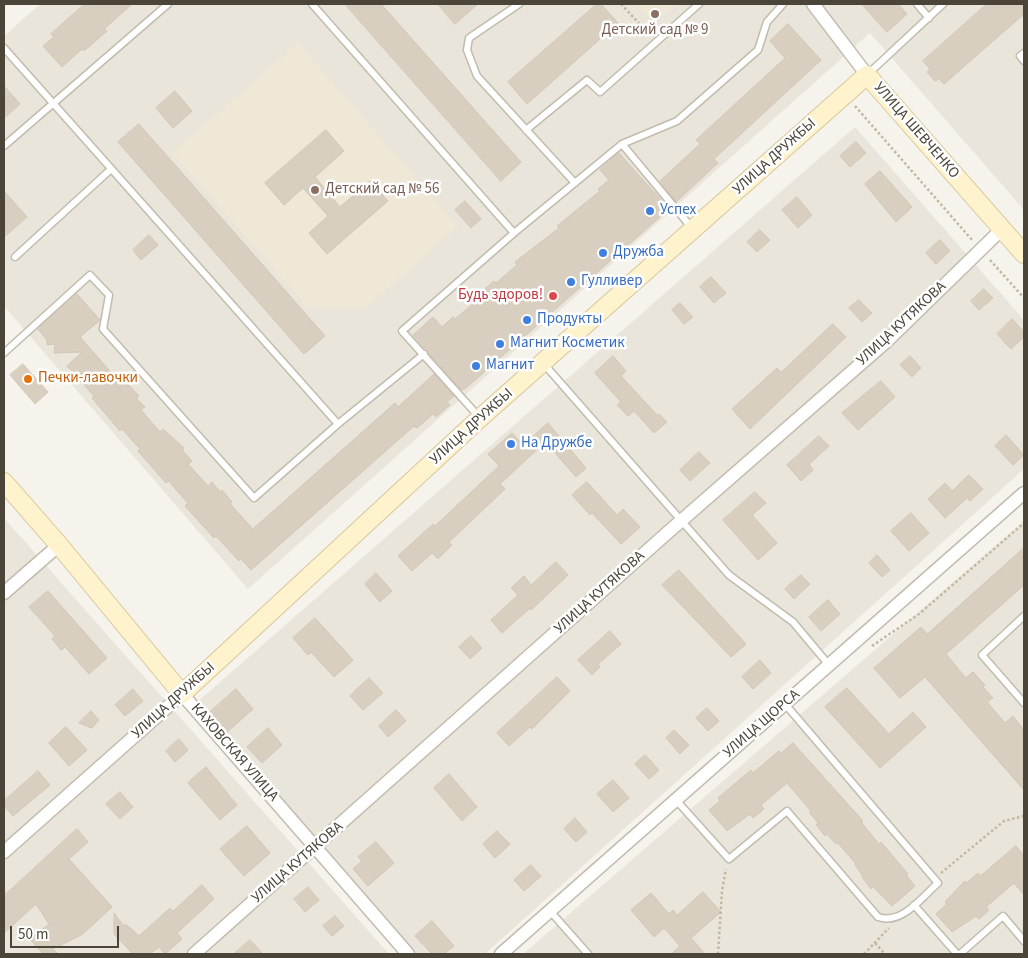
<!DOCTYPE html>
<meta charset="utf-8">
<style>
body{margin:0}
#map{position:relative;width:1028px;height:958px;overflow:hidden;background:#f6f3ec;font-family:"Source Sans 3",sans-serif}
canvas{display:block}
.frame{position:absolute;inset:0;border:5px solid #4b4439;pointer-events:none}
.scale{position:absolute;left:10px;top:926px;width:109px;height:22px;box-sizing:border-box;border:2px solid #4b4439;border-top:0;padding-left:6px;font-size:15px;line-height:18px;white-space:nowrap;color:#4b4439;-webkit-text-stroke:4px #fff;paint-order:stroke}
</style>
<div id="map">
<canvas width="1028" height="958"></canvas>
<div class="frame"></div>
<div class="scale">50 m</div>
</div>
<script>
const context = document.querySelector('canvas').getContext('2d');
context.lineJoin = 'round';
function paint(path, color) { context.fillStyle = color; context.fill(path, 'evenodd'); }
function strokePath(path, color, width, dash) { context.strokeStyle = color; context.lineWidth = width; context.lineCap = dash ? 'butt' : 'round'; context.setLineDash(dash || []); context.stroke(path); }
function write(font, color, halo, rows, align = 'center') {
  context.font = font + ' "Source Sans 3",sans-serif'; context.lineWidth = 5; context.setLineDash([]); context.textBaseline = 'middle'; context.strokeStyle = halo; context.fillStyle = color; for (const [text, x, y, turn = 0] of rows) {
    context.save(); context.translate(x, y); context.rotate((+turn || 0) * Math.PI / 180); context.textAlign = isNaN(turn) ? turn : align; if (halo) context.strokeText(text, 0, 0); context.fillText(text, 0, 0); context.restore();
  }
}
const residential = new Path2D(`
 M40,4H1024V210L870,33L248,589L4,306V36Z
 M855,127L1024,320V469L485,954H417L195,704Z
 M4,518L389,954H4Z
 M1024,521V954H523Z`);
const education = new Path2D(`
 M636,4H676L653,24Z
 M298,43L458,226L366,308H308L172,153Z`);
const building = new Path2D(`
 M85,4H132L104,29L107,31L84,51L82,49L62,67L43,46L54,37L51,34Z
 M345,4H381L521,162L501,181Z
 M438,4H478L455,24Z
 M597,4H601L618,23L527,104L508,82Z
 M862,4H898L907,14L887,32Z
 M987,4H1024V14L944,84L939,79L935,81L927,72L930,69L923,61Z
 M788,24L821,60L714,159L718,163L676,202L660,181L700,144L696,140L785,58L770,41Z
 M4,86L20,104L4,118Z
 M175,91L192,111L173,128L156,108Z
 M139,124L325,336L304,354L118,142Z
 M326,130L344,151L315,177L340,207L370,181L388,201L327,254L309,233L328,216L303,188L284,205L265,183Z
 M856,142L866,153L850,167L840,156Z
 M619,153L669,209L466,388L461,390L413,335L433,317L442,327L453,317L455,319L474,303L472,300L494,281L496,283L517,265L515,262L559,228L557,226L600,191L598,189L609,180L600,170Z
 M880,171L912,207L896,222L865,184Z
 M4,191L27,217L4,237Z
 M797,197L812,215L798,228L782,210Z
 M465,201L481,219L471,228L455,210Z
 M760,230L770,240L757,252L747,242Z
 M149,235L158,245L141,260L133,250Z
 M940,240L950,251L936,264L926,253Z
 M711,277L726,293L714,303L700,287Z
 M984,289L993,298L979,310L971,301Z
 M77,294L100,320L80,337L115,377L117,375L126,386L128,384L139,396L136,398L145,407L141,410L160,432L163,429L184,448L182,450L192,461L188,464L208,486L212,482L220,492L222,490L232,502L230,504L253,529L395,403L398,407L434,374L454,396L447,402L450,405L436,417L433,414L417,428L414,426L251,570L241,559L239,561L216,536L214,538L185,506L188,503L178,492L169,481L166,483L138,451L140,449L122,429L120,431L92,398L94,396L67,366L82,352L54,353L55,344L47,345V340L38,329Z
 M859,300L872,313L862,322L849,308Z
 M680,303L693,317L684,324L672,310Z
 M1012,319L1024,332V337L1011,349L997,334Z
 M833,324L846,337L750,429L732,409L777,368L781,372Z
 M613,356L626,371L621,376L657,415L659,414L667,422L654,433L634,411L628,416L617,405L621,402L595,373Z
 M910,356L921,368L912,377L900,365Z
 M23,364L48,392L35,404L10,375Z
 M881,381L895,397L858,430L842,413Z
 M548,423L586,468L576,477L549,446L545,450L541,446L500,484L505,489L449,542L452,545L438,559L432,553L412,571L398,556L433,524L435,526L499,466L488,454L512,433L523,445Z
 M1006,435L1024,455L1013,465L995,446Z
 M819,436L829,446L809,464L813,470L801,481L787,465Z
 M699,452L710,463L690,481L680,470Z
 M969,475L983,489L970,501L967,498L945,518L928,499L945,483L952,491Z
 M587,482L617,515L623,509L640,527L621,544L592,513L590,515L572,495Z
 M755,492L766,503L752,515L777,543L758,560L723,520Z
 M911,513L929,533L909,551L891,531Z
 M1024,548V585L946,654L966,678L973,672L985,685L983,687L993,698L987,702L1005,723L1013,716L1024,730V790L925,677L900,698L874,668L921,627L927,634Z
 M877,555L890,570L882,577L869,563Z
 M556,562L568,575L531,610L530,608L502,633L491,620L518,595L511,588L524,576L531,585Z
 M679,570L746,644L731,657L662,585Z
 M376,573L392,591L380,602L365,584Z
 M801,575L810,584L794,599L785,589Z
 M48,591L107,658L89,674L65,647L61,650L52,639L55,636L29,607Z
 M828,600L840,614L821,631L809,617Z
 M315,618L353,660L334,677L311,652L308,655L293,638Z
 M610,631L621,644L598,664L600,667L592,675L578,660Z
 M471,636L482,648L470,659L459,647Z
 M760,660L771,673L753,689L742,677Z
 M557,677L570,691L532,729L530,727L509,746L497,733Z
 M369,678L383,693L363,710L350,696Z
 M847,688L889,734L913,712L926,727L880,768L825,707Z
 M133,689L143,701L125,716L115,705Z
 M236,689L253,709L226,733L209,713Z
 M707,708L719,721L708,731L696,718Z
 M396,710L406,721L388,737L379,726Z
 M91,711L99,720L92,728L79,723Z
 M66,727L87,750L69,766L49,743Z
 M268,728L282,745L262,763L247,747Z
 M674,730L689,745L680,754L666,738Z
 M179,739L188,750L175,762L166,751Z
 M793,743L863,821L861,822L879,844L881,842L908,874L906,875L915,886L892,906L873,887L871,889L862,877L863,876L855,865L856,864L838,843L836,844L827,834L825,836L816,825L818,823L809,812L811,811L787,783L761,805L764,809L753,818L750,814L727,831L709,810L720,801L718,798L751,770L753,773L779,751L781,753Z
 M645,755L659,770L649,779L635,764Z
 M206,767L237,805L220,820L188,783Z
 M38,771L50,785L13,816L4,806V801Z
 M449,774L477,807L462,821L434,788Z
 M613,780L629,798L613,812L597,794Z
 M120,792L133,807L120,819L106,804Z
 M575,818L587,832L576,842L564,829Z
 M247,826L270,853L244,876L220,849Z
 M77,829L88,842L69,859L112,907L83,934L53,949L58,954H43L30,939L49,924L36,904L4,933V896Z
 M497,831L510,844L495,858L483,844Z
 M376,842L394,863L368,886L353,869L362,861L358,857Z
 M1016,846L1024,856V895L1014,883L986,907L989,910L979,919L976,916L952,932L936,914L947,904L945,902L965,881L966,883L978,873L980,876Z
 M531,865L541,876L524,891L514,880Z
 M202,885L214,899L177,933L182,939L165,954L159,947L150,954H133L114,934V913L123,925H127L139,936L170,908L173,911Z
 M308,887L319,900L305,912L294,899Z
 M703,892L721,912L691,938L705,954H671L680,946L664,928L654,937L631,910L651,893L669,914L673,910L677,915Z
 M335,916L344,926L332,936L323,926Z
 M432,921L454,946L444,954H432L415,936Z
 M250,940L263,954H234Z`);
const path = new Path2D(`
 M621,4L650,35
 M855,106L973,241
 M990,260L1024,298
 M872,646L919,614L1024,523
 M941,873L1004,821L1024,816
 M875,943L885,954
 M718,954L722,891L726,869
 M864,954L889,928`);
const lane = new Path2D(`
 M312,4L514,233L622,144L677,121L758,50L767,22L783,4
 M519,4L469,38L467,50L477,76L575,183
 M917,4L929,18
 M4,48L338,424L424,354
 M1024,53L1020,56L1024,61
 M868,74L943,4
 M526,130L587,80L600,92L699,4
 M622,144L691,227
 M4,146L168,4
 M15,257L110,170
 M4,353L90,275L109,295L103,329L254,498L338,424
 M544,364L729,575L793,622L829,665
 M480,418L402,331L514,233
 M1024,616L982,655L1024,703
 M676,800L729,859L787,811L878,917C902,925 921,898 938,883L785,704
 M914,905L957,954
 M550,911L588,954
 M960,954L1003,916L1024,941`);
const street = new Path2D(`
 M813,4L867,75
 M4,593L59,545
 M4,852L182,694L408,954
 M194,954L666,534L888,340L1002,229
 M501,954L1024,493`);
const secondary = new Path2D(`
 M4,482L59,545L182,694L480,418L867,75L1024,254`);
const markers = [
 [655,14,5,"#8d6e63"],
 [315,190,5,"#8d6e63"],
 [650,211,5,"#3f7fe0"],
 [603,253,5,"#3f7fe0"],
 [571,282,5,"#3f7fe0"],
 [553,296,5,"#e0444e"],
 [527,320,5,"#3f7fe0"],
 [500,344,5,"#3f7fe0"],
 [476,366,5,"#3f7fe0"],
 [28,379,5,"#e8710a"],
 [511,444,5,"#3f7fe0"]
];
const educationNames = [
 ["Детский сад № 9",655,31],
 ["Детский сад № 56",325,190,"left"]
];
const streetNames = [
 ["УЛИЦА ШЕВЧЕНКО",916,131,49],
 ["УЛИЦА ДРУЖБЫ",775,157,-42],
 ["УЛИЦА КУТЯКОВА",902,324,-43],
 ["УЛИЦА ДРУЖБЫ",472,427,-42],
 ["УЛИЦА КУТЯКОВА",600,593,-42],
 ["УЛИЦА ДРУЖБЫ",174,701,-42],
 ["УЛИЦА ЩОРСА",762,724,-41],
 ["КАХОВСКАЯ УЛИЦА",234,753,49],
 ["УЛИЦА КУТЯКОВА",298,863,-41]
];
const shopNames = [
 ["Успех",660,211],
 ["Дружба",613,253],
 ["Гулливер",581,282],
 ["Продукты",537,320],
 ["Магнит Косметик",510,344],
 ["Магнит",486,366],
 ["На Дружбе",521,444]
];
const healthNames = [
 ["Будь здоров!",543,296]
];
const foodNames = [
 ["Печки-лавочки",38,379]
];
paint(residential, '#eae5da');
paint(education, '#efe8d6');
paint(building, '#d8cfc1');
strokePath(building, '#d3c7b4', 1);
strokePath(lane, '#c2bbae', 9);
strokePath(street, '#c2bbae', 15);
strokePath(secondary, '#d6c79b', 20);
strokePath(path, '#c4b79f', 2.5, [2.5, 2.5]);
strokePath(lane, '#fff', 6);
strokePath(street, '#fff', 12);
strokePath(secondary, '#fff3cd', 18);
for (const [x, y, r, color] of markers) { const dot = new Path2D(); dot.arc(x, y, r, 0, 2 * Math.PI); context.fillStyle = color; context.fill(dot); strokePath(dot, '#fff', 2); }
write('15px', '#785e54', '#fff', educationNames);
write('15px', '#4b4439', '#fff', streetNames);
write('15px', '#366cbe', '#fff', shopNames, 'left');
write('15px', '#be3a42', '#fff', healthNames, 'right');
write('15px', '#c56008', '#fff', foodNames, 'left');
</script>
